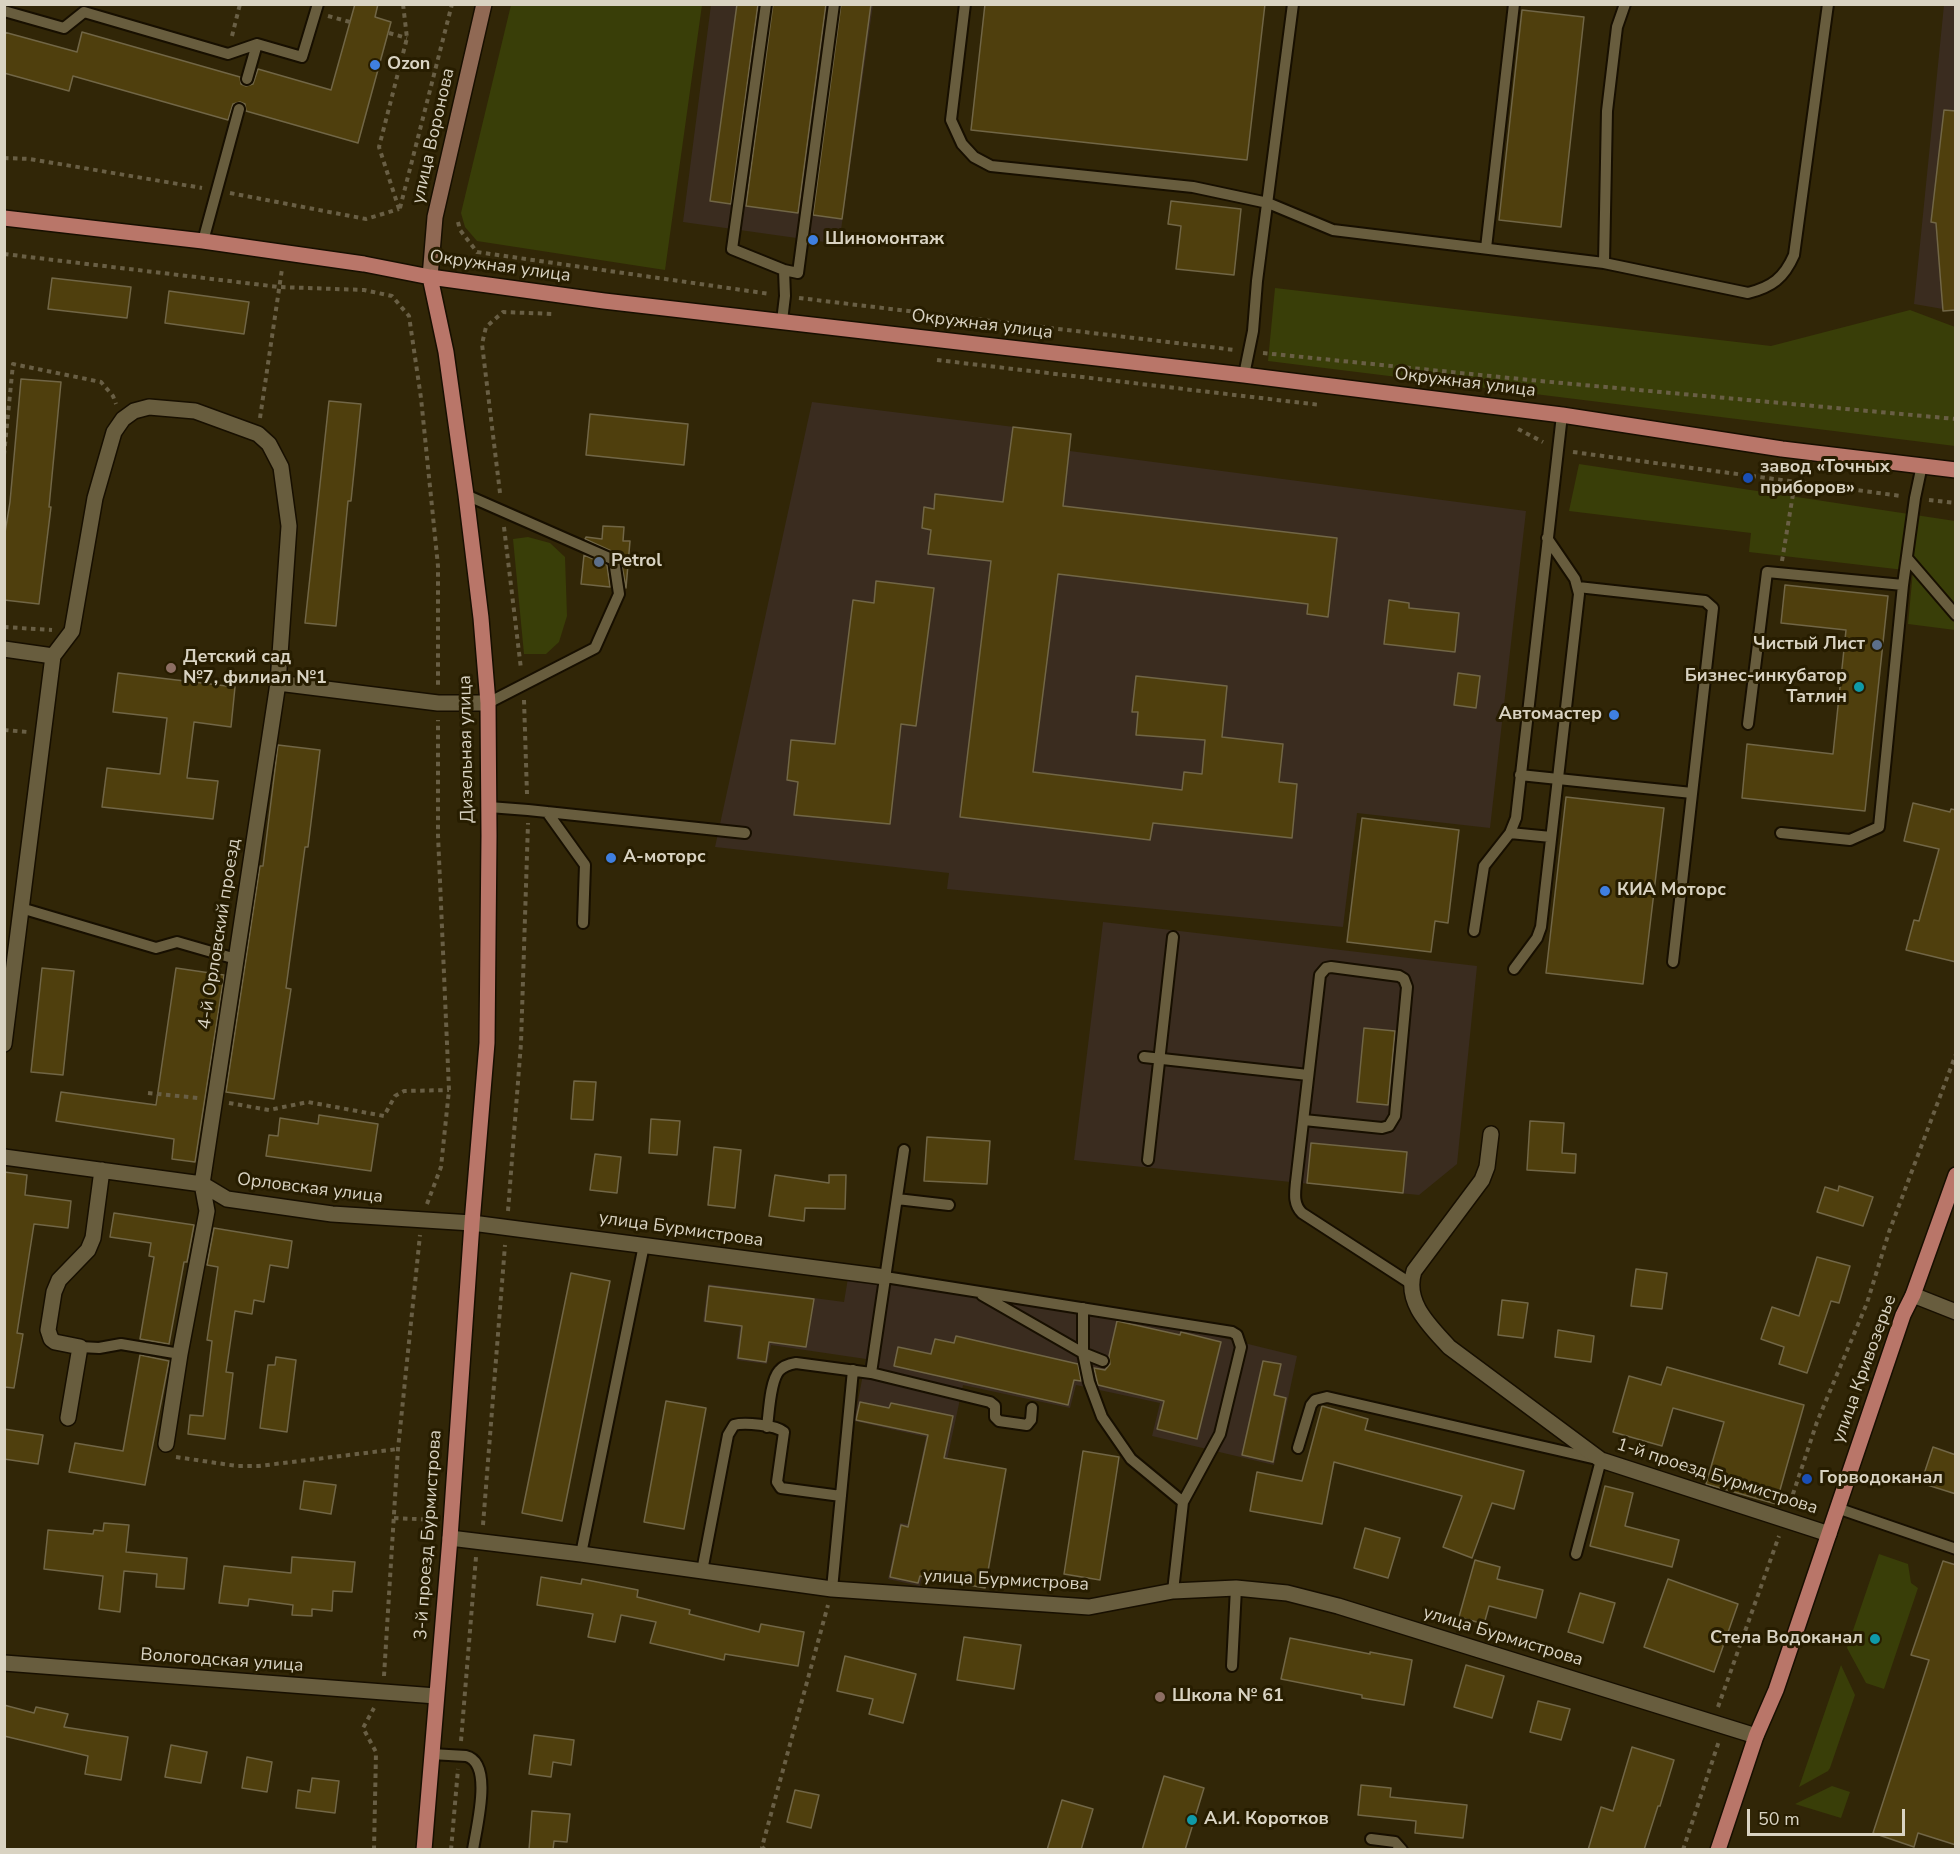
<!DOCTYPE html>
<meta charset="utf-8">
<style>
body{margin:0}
#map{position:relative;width:1960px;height:1854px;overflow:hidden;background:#312607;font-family:"Nunito Sans",sans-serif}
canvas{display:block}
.frame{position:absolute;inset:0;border:6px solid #d9d3c2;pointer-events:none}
.scale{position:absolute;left:1747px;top:1809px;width:158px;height:27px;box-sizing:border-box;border:3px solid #d9d3c2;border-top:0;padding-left:8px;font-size:18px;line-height:21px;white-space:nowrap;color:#d9d3c2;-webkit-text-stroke:4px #271d00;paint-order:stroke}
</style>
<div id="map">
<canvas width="1960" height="1854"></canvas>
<div class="frame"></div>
<div class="scale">50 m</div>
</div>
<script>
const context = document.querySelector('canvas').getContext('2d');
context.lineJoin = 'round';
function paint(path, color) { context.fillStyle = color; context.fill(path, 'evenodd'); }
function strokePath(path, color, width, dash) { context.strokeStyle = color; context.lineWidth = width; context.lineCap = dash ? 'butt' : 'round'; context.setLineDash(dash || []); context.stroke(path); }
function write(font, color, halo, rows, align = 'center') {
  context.font = font + ' "Nunito Sans",sans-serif'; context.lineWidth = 6; context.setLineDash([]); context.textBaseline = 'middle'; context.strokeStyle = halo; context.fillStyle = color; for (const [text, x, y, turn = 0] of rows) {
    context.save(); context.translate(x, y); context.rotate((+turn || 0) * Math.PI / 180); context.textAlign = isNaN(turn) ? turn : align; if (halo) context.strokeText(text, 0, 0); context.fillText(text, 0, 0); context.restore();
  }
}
const industrial = new Path2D(`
 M711,5H873L839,244L683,222Z
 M1944,5H1955V308L1943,309L1914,304Z
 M812,402L1071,434L1070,451L1526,511L1490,828L1357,813L1343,927L947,889L949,873L715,847Z
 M1103,922L1477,966L1457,1164L1419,1195L1074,1160Z
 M848,1278L1183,1328L1297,1356L1274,1465L1152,1436L1160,1403L1076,1385L1070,1408L963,1385L920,1586L888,1579L900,1523L908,1524L926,1437L854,1421L866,1359L771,1345L767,1364L736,1360L740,1327L703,1322L708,1284L844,1302Z`);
const green = new Path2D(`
 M511,5H702L665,270L477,241L465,227L461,213Z
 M1275,288L1771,346L1910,310L1955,327V446L1268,361Z
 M1579,464L1955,521V630L1908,624L1913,571L1749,552L1751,533L1569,511Z
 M528,537L550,543L565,557L567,616L559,642L546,654H524L513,539Z
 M1879,1554L1908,1564L1911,1583L1918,1588L1884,1689L1866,1683L1847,1648Z
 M1841,1665L1855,1695L1830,1768L1828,1771L1799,1787Z
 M1832,1786L1850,1792L1841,1818L1795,1804Z`);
const building = new Path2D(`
 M355,4H378L375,17L391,22L358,143L246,111L245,104L240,102L233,104L228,120L73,76L69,91L4,73V32L77,52L82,32L240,77L241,84L246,86L253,84L258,69L331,90Z
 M737,4H758L731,204L710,201Z
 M773,4H826L798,213L746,206Z
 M841,4H871L842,219L813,215Z
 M985,4H1265L1247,160L971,130Z
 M1522,10L1584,17L1561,227L1499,220Z
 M1944,110L1956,111V310L1943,311L1936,223L1931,222Z
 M1171,201L1241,209L1234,275L1176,269L1181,226L1168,224Z
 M52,278L131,287L127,318L48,309Z
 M169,291L249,302L244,334L165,323Z
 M21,379L61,382L49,507H51L39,604L4,600V539L10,502Z
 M329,401L361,404L351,501H348L336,626L305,623Z
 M590,414L688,424L684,465L586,455Z
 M1013,427L1071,434L1063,506L1337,538L1328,617L1307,614L1308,604L1058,574L1033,772L1182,790L1184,772L1202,774L1205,740L1136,735L1138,712H1132L1136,676L1227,686L1222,737L1283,744L1279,782L1297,784L1292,838L1153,823L1150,840L960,817L991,561L928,554L931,530L922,528L924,507L934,509L935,494L1003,502Z
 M603,526L624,527L623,541H630L626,588L620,555L585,539L586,537L602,539Z
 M584,555L607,565L610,587L581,584Z
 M876,581L934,588L916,726L901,724L890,824L794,815L798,782L787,780L791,740L835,744L853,600L874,603Z
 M1785,585L1888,596L1865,811L1742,798L1747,744L1833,754L1846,630L1781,623Z
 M1389,600L1409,603V608L1459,613L1455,652L1384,644Z
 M118,673L235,687L231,727L194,722L187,778L218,781L213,819L102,807L107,768L160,774L167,718L113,712Z
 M1458,673L1480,676L1476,708L1454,705Z
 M278,745L320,750L308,847H305L286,988L291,989L274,1099L226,1092L260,866H263Z
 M1566,797L1664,808L1643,984L1546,973Z
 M1913,803L1950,812L1951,809L1956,810V962L1906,950L1914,920L1919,921L1939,849L1904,841Z
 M1362,818L1459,830L1448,923L1435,921L1431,952L1347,942Z
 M42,968L74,971L63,1075L31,1072Z
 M176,968L224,975L195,1162L172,1159L174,1139L56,1121L61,1092L156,1105Z
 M1364,1028L1395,1031L1388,1105L1357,1102Z
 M574,1081L596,1082L593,1120L571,1119Z
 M319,1115L378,1124L371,1171L266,1156L269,1135L278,1136L280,1118L318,1124Z
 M651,1119L680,1121L677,1155L649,1153Z
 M1530,1121L1564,1123L1562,1153L1576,1154L1575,1173L1527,1170Z
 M927,1137L990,1141L987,1184L924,1181Z
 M1311,1143L1407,1152L1403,1193L1307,1183Z
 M714,1147L741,1150L735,1208L708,1205Z
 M595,1154L621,1157L617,1193L590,1190Z
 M4,1172L27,1175L25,1195L71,1201L68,1228L34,1224L17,1333L23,1334L14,1388L4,1387Z
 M775,1175L829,1183V1175H846L845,1209L805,1208L804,1221L769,1216Z
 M1839,1186L1873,1197L1863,1226L1817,1212L1825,1187L1838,1191Z
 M114,1213L194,1225L187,1262H184L169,1344L140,1339L154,1257L149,1256L151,1243L110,1237Z
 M214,1228L292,1241L288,1268L270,1265L264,1302L254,1300L252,1314L235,1311L226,1372L233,1373L225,1439L188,1434L190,1415L203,1416L212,1341L207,1340L218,1267L207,1265Z
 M1817,1257L1850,1266L1839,1303L1831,1301L1807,1373L1779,1364L1784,1347L1761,1339L1772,1307L1799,1316Z
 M1636,1269L1667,1273L1662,1309L1631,1306Z
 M571,1273L610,1281L562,1521L522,1513Z
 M709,1286L814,1299L806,1347L769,1342L766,1362L738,1358L742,1326L705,1321Z
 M1502,1300L1528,1303L1523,1338L1498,1335Z
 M1117,1321L1180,1335L1181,1332L1221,1342L1197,1439L1157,1429L1164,1401L1098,1385L1094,1368L1105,1370L1110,1364L1109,1356Z
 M1558,1330L1594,1336L1591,1362L1555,1357Z
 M956,1336L1078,1364L1081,1381L1074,1380L1068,1405L894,1366L898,1347L931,1354L935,1339L954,1343Z
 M140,1355L169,1361L145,1485L69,1472L75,1443L123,1451Z
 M276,1357L296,1360L287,1432L260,1428L268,1365H275Z
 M1263,1361L1281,1364L1274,1395L1286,1398L1273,1462L1242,1455Z
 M1667,1367L1804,1405L1776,1504L1706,1484L1724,1422L1673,1408L1662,1446L1613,1432L1629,1376L1661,1385Z
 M666,1401L706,1408L684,1529L644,1522Z
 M860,1402L889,1408L891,1403L953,1416L944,1458L1006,1469L985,1588L920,1576L918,1583L890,1577L901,1525L908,1527L928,1435L856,1420Z
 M1322,1406L1368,1419L1365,1430L1524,1471L1514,1509L1492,1503L1472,1558L1443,1547L1462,1496L1334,1462L1322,1524L1250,1511L1257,1472L1302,1481Z
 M4,1429L43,1435L38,1464L4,1459Z
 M1933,1447L1956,1455V1494L1921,1483Z
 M1083,1451L1119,1457L1100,1580L1064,1574Z
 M304,1481L336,1485L331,1514L300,1509Z
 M1605,1486L1633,1493L1625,1526L1679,1540L1672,1567L1590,1546Z
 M104,1523L129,1525L126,1552L187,1558L184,1589L156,1587L157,1574L124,1571L120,1612L99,1609L103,1576L44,1569L48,1530L93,1534L94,1530L103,1531Z
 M1365,1528L1400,1538L1388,1578L1354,1568Z
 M292,1557L355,1562L352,1592L333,1591L332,1611L312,1609V1616L292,1615L293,1605L249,1599L248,1606L219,1603L224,1566L291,1573Z
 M1475,1560L1500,1567L1497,1579L1543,1590L1536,1618L1489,1606L1484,1624L1459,1617Z
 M1943,1561L1956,1565V1845L1918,1833L1914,1847L1873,1833L1929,1660L1911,1655Z
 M541,1577L581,1584L582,1579L638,1590L637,1597L690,1610L689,1614L759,1632L761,1624L804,1632L798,1666L725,1654L724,1660L650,1643L656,1622L621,1615L615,1642L588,1637L593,1614L537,1605Z
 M1668,1579L1738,1604L1714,1672L1644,1647Z
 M1580,1593L1615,1603L1603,1643L1568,1632Z
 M964,1637L1021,1645L1014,1689L957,1680Z
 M1290,1638L1370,1654V1652L1412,1660L1404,1705L1362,1698V1695L1281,1679Z
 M845,1656L916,1674L903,1723L869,1714L873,1699L837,1691Z
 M1466,1665L1504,1676L1492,1718L1454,1707Z
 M1538,1701L1570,1709L1561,1740L1530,1732Z
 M4,1705L34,1713L36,1707L68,1714L64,1727L128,1737L121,1780L85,1774L88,1756L4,1736Z
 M534,1735L574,1740L571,1765L553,1762L551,1777L529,1774Z
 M171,1745L207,1752L201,1783L165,1777Z
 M1632,1747L1674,1760L1660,1806H1658L1644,1850H1588L1601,1807L1613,1811Z
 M247,1757L272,1762L267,1792L242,1788Z
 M1164,1776L1204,1788L1185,1850H1142Z
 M312,1778L339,1781L335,1813L296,1808L298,1790L310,1792Z
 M1361,1785L1391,1788L1390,1797L1467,1805L1463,1838L1415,1833L1416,1821L1358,1815Z
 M795,1790L819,1795L811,1828L787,1822Z
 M1062,1800L1093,1809L1081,1850H1047Z
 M532,1811L570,1814L567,1842L554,1841L553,1850H529Z`);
const path = new Path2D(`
 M328,16L350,22
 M389,33L407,38
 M232,36L240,4
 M4,158L30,159L202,188
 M230,193L366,219L399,209
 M400,208L452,4
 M399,209L379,147L407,38L403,4
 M458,222L460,230L477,252L770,294
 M4,254L279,287L364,290L392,296L409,316L421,398L438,566V685
 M799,298L1235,350
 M1263,353L1540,381L1956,419
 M937,360L1320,405
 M260,418L282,269
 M1518,429L1543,442
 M1573,452L1901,496
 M4,455L13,364L101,382L113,396L116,404
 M500,493L482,344L486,327L503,312L554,314
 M1929,500L1956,503
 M504,527L521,669
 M1782,561L1795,482
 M4,627L52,630
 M524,700L527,794
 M4,730L28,732
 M148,1093L198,1098
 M229,1103L269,1110L308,1102L384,1116L395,1096L404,1091L449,1090
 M427,1204L441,1167L449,1090L438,835V720
 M508,1211L521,1043L528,823
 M176,1457L237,1466H259L398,1449
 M1790,1503L1817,1422L1867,1303L1889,1232L1956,1054
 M394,1518L435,1520
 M483,1525L505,1245
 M384,1676L398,1449L420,1235
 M1718,1707L1779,1536
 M461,1741L476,1557
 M374,1850L376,1752L363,1728L374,1708
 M451,1850L458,1769
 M765,1850L762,1847L828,1605
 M1683,1850L1719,1741`);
const service = new Path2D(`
 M766,4L732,249L784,270L798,273L834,4
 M965,4L951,120L962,144L974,157L991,166L1193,187L1268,203L1333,230L1604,263L1748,293C1772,287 1784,278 1794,255L1828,4
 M4,11L64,28L84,12L228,54L257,44L302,57L318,4
 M247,79L257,44
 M203,241L239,109
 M1486,248L1514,4
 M1604,263L1607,111L1617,27L1625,4
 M782,321L785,296L784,270
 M1244,375L1253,331L1257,281L1293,4
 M466,495L614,560L619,594L595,648L488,703
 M1907,558L1956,615
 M1578,587L1705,601L1713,608L1673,962
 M1748,724L1767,572L1903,585L1915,498L1922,465
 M1520,775L1692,793
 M489,807L528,810L745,833
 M547,812L585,865L583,923
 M1510,833L1551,837
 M1781,833L1850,840L1879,827L1903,585
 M21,908L156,948L177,942L236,959
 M1474,931L1484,866L1510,833L1516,818L1562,415
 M1514,969L1537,938L1541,927L1579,594L1575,579L1547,538
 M1144,1057L1308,1075
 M1304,1120L1382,1128L1389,1126L1395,1116L1407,987L1404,979L1399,976L1331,967L1326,968L1320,975L1296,1182C1295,1193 1293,1204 1302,1213L1410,1283
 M1148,1160L1173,937
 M897,1199L949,1205
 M885,1277L1232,1332L1237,1335L1241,1347L1220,1434L1183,1502L1173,1591
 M982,1295L1083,1353L1103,1361
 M1083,1308V1353L1089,1382L1102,1417L1131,1459L1183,1502
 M80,1347L99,1348L121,1344L180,1354
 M871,1373L904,1150
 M767,1427C769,1413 770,1381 779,1371C783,1366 790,1364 796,1363L871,1373L990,1402L995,1406V1417L999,1421L1027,1425L1031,1420L1032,1408
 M1298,1448L1311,1405L1315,1400L1327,1397L1601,1460L1576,1554
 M1837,1508L1956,1549
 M581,1554L644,1245
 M702,1571L728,1435L734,1425C744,1422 776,1425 784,1432L777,1482L781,1488L841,1496
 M832,1589L853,1370
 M1232,1666L1236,1588
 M431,1754L466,1756C494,1763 476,1828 473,1850
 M1371,1839L1395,1842L1402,1850`);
const minor = new Path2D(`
 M4,649L53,656
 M278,683L438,703H488
 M4,1044L53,656L72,631L95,498L114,432L123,419L134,411L149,407L195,411L258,434L269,444L281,467L289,526L278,683L202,1184L207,1211L180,1354L166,1444
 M1491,1134L1487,1167L1482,1180L1414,1271C1404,1302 1429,1325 1449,1347L1601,1460L1829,1534
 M4,1157L202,1184L227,1199L332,1214L472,1223L885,1277
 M1913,1295L1956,1312
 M68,1418L80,1347L55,1342L51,1339L48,1330L54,1292L59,1280L88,1250L93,1238L102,1170
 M450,1538L581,1554L832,1589L1089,1607L1173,1591L1236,1588L1287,1593L1338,1606L1756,1736
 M4,1663L436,1696`);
const secondary = new Path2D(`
 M430,277L435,217L484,4`);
const primary = new Path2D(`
 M4,218L203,241L364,264L430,277L604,301L1244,375L1562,415L1782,449L1956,470
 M424,1850L450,1538L472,1223L487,1043L489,836L488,703L481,618L466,495L446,352L430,277
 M1718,1850L1756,1736L1776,1690L1903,1315L1913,1295L1956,1175`);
const markers = [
 [375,65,6,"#3f7fe0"],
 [813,240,6,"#3f7fe0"],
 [1748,478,6,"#1a4fb4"],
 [599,562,6,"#5c6f8a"],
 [1877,645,6,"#5c6f8a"],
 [171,668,6,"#8d6e63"],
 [1859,687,6,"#0f9aa8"],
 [1614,715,6,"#3f7fe0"],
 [611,858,6,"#3f7fe0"],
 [1605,891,6,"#3f7fe0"],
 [1807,1479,6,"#1a4fb4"],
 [1875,1639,6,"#0f9aa8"],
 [1160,1697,6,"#8d6e63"],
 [1192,1820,6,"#0f9aa8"]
];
const poiNames = [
 ["Ozon",387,65],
 ["Шиномонтаж",825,240],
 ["завод «Точных",1760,468],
 ["приборов»",1760,489],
 ["Petrol",611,562],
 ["Чистый Лист",1865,645,"right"],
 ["Детский сад",183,658],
 ["№7, филиал №1",183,679],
 ["Бизнес-инкубатор",1847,677,"right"],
 ["Татлин",1847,698,"right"],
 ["Автомастер",1602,715,"right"],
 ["А-моторс",623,858],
 ["КИА Моторс",1617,891],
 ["Горводоканал",1819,1479],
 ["Стела Водоканал",1863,1639,"right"],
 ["Школа № 61",1172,1697],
 ["А.И. Коротков",1204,1820]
];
const streetNames = [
 ["улица Воронова",434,136,-77],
 ["Окружная улица",500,267,8],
 ["Окружная улица",982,325,7],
 ["Окружная улица",1465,383,7],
 ["Дизельная улица",467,749,-91],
 ["4-й Орловский проезд",220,934,-81],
 ["Орловская улица",310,1189,7],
 ["улица Бурмистрова",681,1230,8],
 ["улица Кривозерье",1865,1369,-70],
 ["1-й проезд Бурмистрова",1717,1477,18],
 ["3-й проезд Бурмистрова",429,1535,-86],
 ["улица Бурмистрова",1006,1581,3],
 ["улица Бурмистрова",1503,1637,17],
 ["Вологодская улица",222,1661,4]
];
paint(industrial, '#3a2c1f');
paint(green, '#393e08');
paint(building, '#4f3f0d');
strokePath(building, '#716646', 1.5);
strokePath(service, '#170f00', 14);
strokePath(minor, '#170f00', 18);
strokePath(secondary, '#170f00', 18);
strokePath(primary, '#170f00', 18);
strokePath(path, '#695f45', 4, [4.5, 4.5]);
strokePath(service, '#685d3e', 10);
strokePath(minor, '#685d3e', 15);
strokePath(secondary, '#906954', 15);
strokePath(primary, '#b97669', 15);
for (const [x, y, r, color] of markers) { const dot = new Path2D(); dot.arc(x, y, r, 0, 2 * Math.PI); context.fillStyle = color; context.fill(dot); strokePath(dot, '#271d00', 2); }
write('bold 18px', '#d9d3c2', '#271d00', poiNames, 'left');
write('18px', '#d9d3c2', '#271d00', streetNames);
</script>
